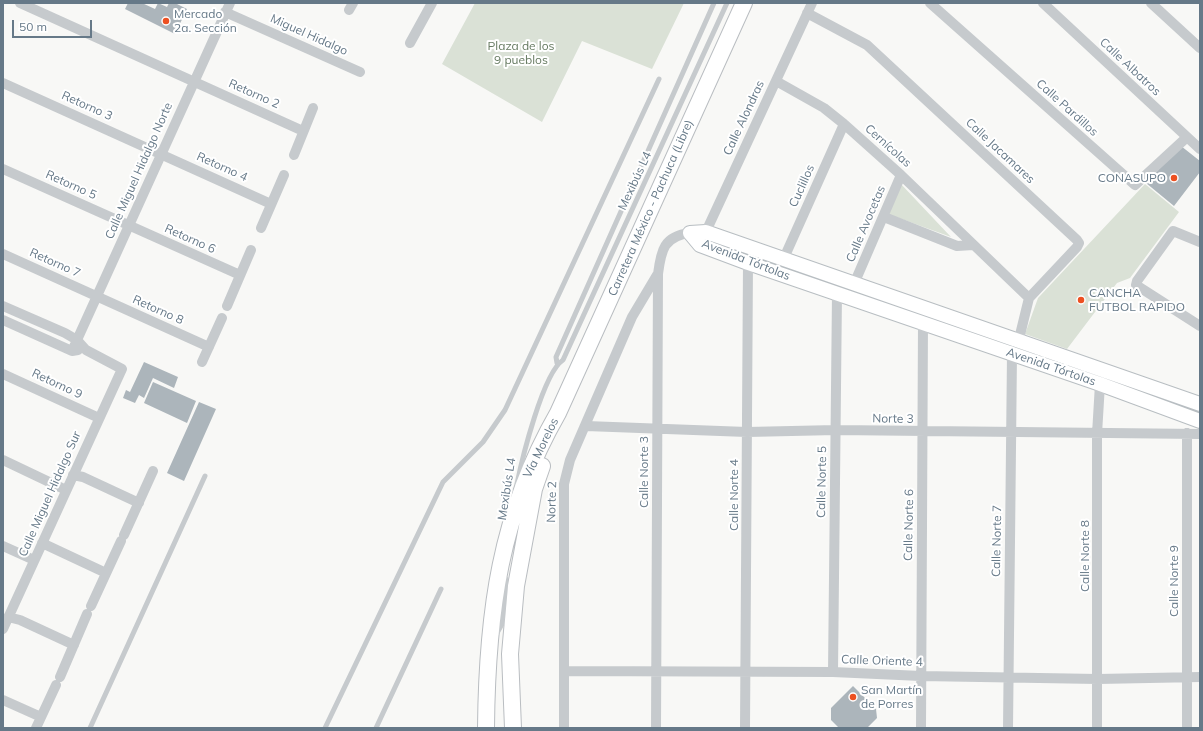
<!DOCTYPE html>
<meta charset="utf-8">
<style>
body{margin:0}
#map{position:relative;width:1203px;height:731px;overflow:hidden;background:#f8f8f6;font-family:Mulish,sans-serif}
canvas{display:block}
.frame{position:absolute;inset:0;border:4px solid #667988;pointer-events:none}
.scale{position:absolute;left:12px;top:20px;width:80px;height:18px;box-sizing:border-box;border:2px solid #667988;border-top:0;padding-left:5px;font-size:12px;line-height:14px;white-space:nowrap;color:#667988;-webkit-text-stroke:3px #fff;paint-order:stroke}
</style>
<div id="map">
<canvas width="1203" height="731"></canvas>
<div class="frame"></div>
<div class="scale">50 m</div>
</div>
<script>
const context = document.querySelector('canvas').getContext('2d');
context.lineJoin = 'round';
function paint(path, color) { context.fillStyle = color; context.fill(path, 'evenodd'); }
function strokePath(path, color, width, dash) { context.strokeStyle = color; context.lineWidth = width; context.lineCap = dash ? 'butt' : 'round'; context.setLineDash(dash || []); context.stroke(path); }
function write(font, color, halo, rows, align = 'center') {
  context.font = font + ' Mulish,sans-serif'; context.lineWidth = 4; context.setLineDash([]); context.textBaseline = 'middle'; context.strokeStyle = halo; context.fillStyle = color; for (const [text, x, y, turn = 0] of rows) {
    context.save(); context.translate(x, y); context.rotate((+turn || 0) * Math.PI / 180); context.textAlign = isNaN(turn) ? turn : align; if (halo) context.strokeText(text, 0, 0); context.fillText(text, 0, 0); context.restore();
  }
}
const green = new Path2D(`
 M475,3H684L652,69L582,41L542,122L442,64Z
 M900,183L951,237L888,214Z
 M1145,184L1179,212L1130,278L1117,283L1067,349L1025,334L1038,298Z`);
const building = new Path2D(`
 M128,3H142L155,9L158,3L167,7L169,3H175L187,9L175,34L125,9Z
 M1181,146L1200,161V172L1174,206L1146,183Z
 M144,362L178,377L174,388L153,378L144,398L139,395L135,403L123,398L126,390L130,392Z
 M153,382L196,401L187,423L144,403Z
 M199,402L216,409L184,481L167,473Z
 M853,686L876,709L877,718L867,728H839L831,720V708Z`);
const lane = new Path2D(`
 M557,363L556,357L714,3
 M517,484C522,459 543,373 563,360L727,3
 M497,633L502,624L506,579
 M90,728L205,476
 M325,728L443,482L483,442L505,410L659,79
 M376,728L441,589`);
const street = new Path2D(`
 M20,3L303,131
 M930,3L1135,185L1186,138
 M1043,3L1200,149
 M1151,3L1200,48
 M349,10L353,3
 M225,12L360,72
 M807,13L867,45L1077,240L1079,243L1077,247L1029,298L1019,339
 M410,43L432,3
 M776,81L824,108L844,124L901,175L1029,298
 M3,83L271,204
 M294,155L313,108
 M3,169L240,275
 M884,217L957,246L973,245
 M261,228L284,175
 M703,238L812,3
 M1200,242L1173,231L1137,281L1136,285L1200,326
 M3,254L209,347
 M784,258L844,124
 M854,284L901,175
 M3,306L65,333L77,340L86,350L122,369L3,629
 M227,306L251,250
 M3,320L72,351L78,350
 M72,351L230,3
 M202,362L222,318
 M3,374L99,418
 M586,426L747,432L836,430L1200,434
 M1187,433V728
 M3,460L66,490
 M73,475L83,477L139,503
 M124,535L153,471
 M42,543L106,573
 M3,546L34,560
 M91,606L121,541
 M8,617L20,620L74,645
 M564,671L833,672L921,676L1098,679L1200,677
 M833,672L837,293
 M60,677L87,614
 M3,700L41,717
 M36,728L56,685
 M564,728V484L570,460L632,317L657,275
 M656,728L658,274C661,250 664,236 690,233
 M745,728L748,263
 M921,728L923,323
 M1008,728L1012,354
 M1097,728V434L1100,384`);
const secondary = new Path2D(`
 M690,233L700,245L748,263L1100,384L1200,421
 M690,233L706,232L1200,404`);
const primary = new Path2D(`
 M486,728C487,613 500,514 558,413L744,3
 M513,728L510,654L516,586L534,489L542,466`);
const markers = [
 [166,21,4,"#ed5021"],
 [1174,178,4,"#ed5021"],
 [1081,300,4,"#ed5021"],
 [853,697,4,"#ed5021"]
];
const poiNames = [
 ["Mercado",174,14],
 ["2a. Sección",174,28],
 ["CONASUPO",1166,178,"right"],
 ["CANCHA",1089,293],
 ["FUTBOL RAPIDO",1089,307],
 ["San Martín",861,690],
 ["de Porres",861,704]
];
const streetNames = [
 ["Miguel Hidalgo",309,35,24],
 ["Calle Albatros",1130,67,43],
 ["Retorno 2",254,94,24],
 ["Retorno 3",87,106,24],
 ["Calle Pardillos",1067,108,42],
 ["Calle Alondras",744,118,-65],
 ["Cernícolas",888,146,42],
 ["Calle Jacamares",1000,151,43],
 ["Retorno 4",222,167,24],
 ["Calle Miguel Hidalgo Norte",139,171,-66],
 ["Mexibús L4",635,181,-65],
 ["Retorno 5",71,185,24],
 ["Cuclillos",802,186,-66],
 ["Carretera México - Pachuca (Libre)",651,208,-66],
 ["Calle Avocetas",866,224,-67],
 ["Retorno 6",190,239,24],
 ["Avenida Tórtolas",746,260,21],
 ["Retorno 7",55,263,24],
 ["Retorno 8",158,310,24],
 ["Avenida Tórtolas",1051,367,19],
 ["Retorno 9",57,384,25],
 ["Norte 3",893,419,1],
 ["Vía Morelos",541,448,-64],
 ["Calle Norte 3",644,472,-90],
 ["Calle Norte 5",822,482,-89],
 ["Mexibús L4",507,489,-81],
 ["Calle Miguel Hidalgo Sur",50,494,-66],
 ["Calle Norte 4",734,495,-90],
 ["Norte 2",552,502,-88],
 ["Calle Norte 6",909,525,-89],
 ["Calle Norte 7",997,541,-89],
 ["Calle Norte 8",1085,556,-90],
 ["Calle Norte 9",1174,581,-90],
 ["Calle Oriente 4",882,661,2]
];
const parkNames = [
 ["Plaza de los",521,46],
 ["9 pueblos",521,60]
];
paint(green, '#dae1d6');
paint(building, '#acb5bb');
strokePath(secondary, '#b8bec2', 16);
strokePath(primary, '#b9bdc1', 18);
strokePath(lane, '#c6cacd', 5);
strokePath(street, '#c6cacd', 10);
strokePath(secondary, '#fff', 14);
strokePath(primary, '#fff', 16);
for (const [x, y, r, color] of markers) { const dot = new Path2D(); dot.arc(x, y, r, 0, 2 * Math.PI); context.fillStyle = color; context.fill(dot); strokePath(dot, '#fff', 1.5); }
write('12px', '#667988', '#fff', poiNames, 'left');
write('12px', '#667988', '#fff', streetNames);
write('12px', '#667a61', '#fff', parkNames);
</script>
